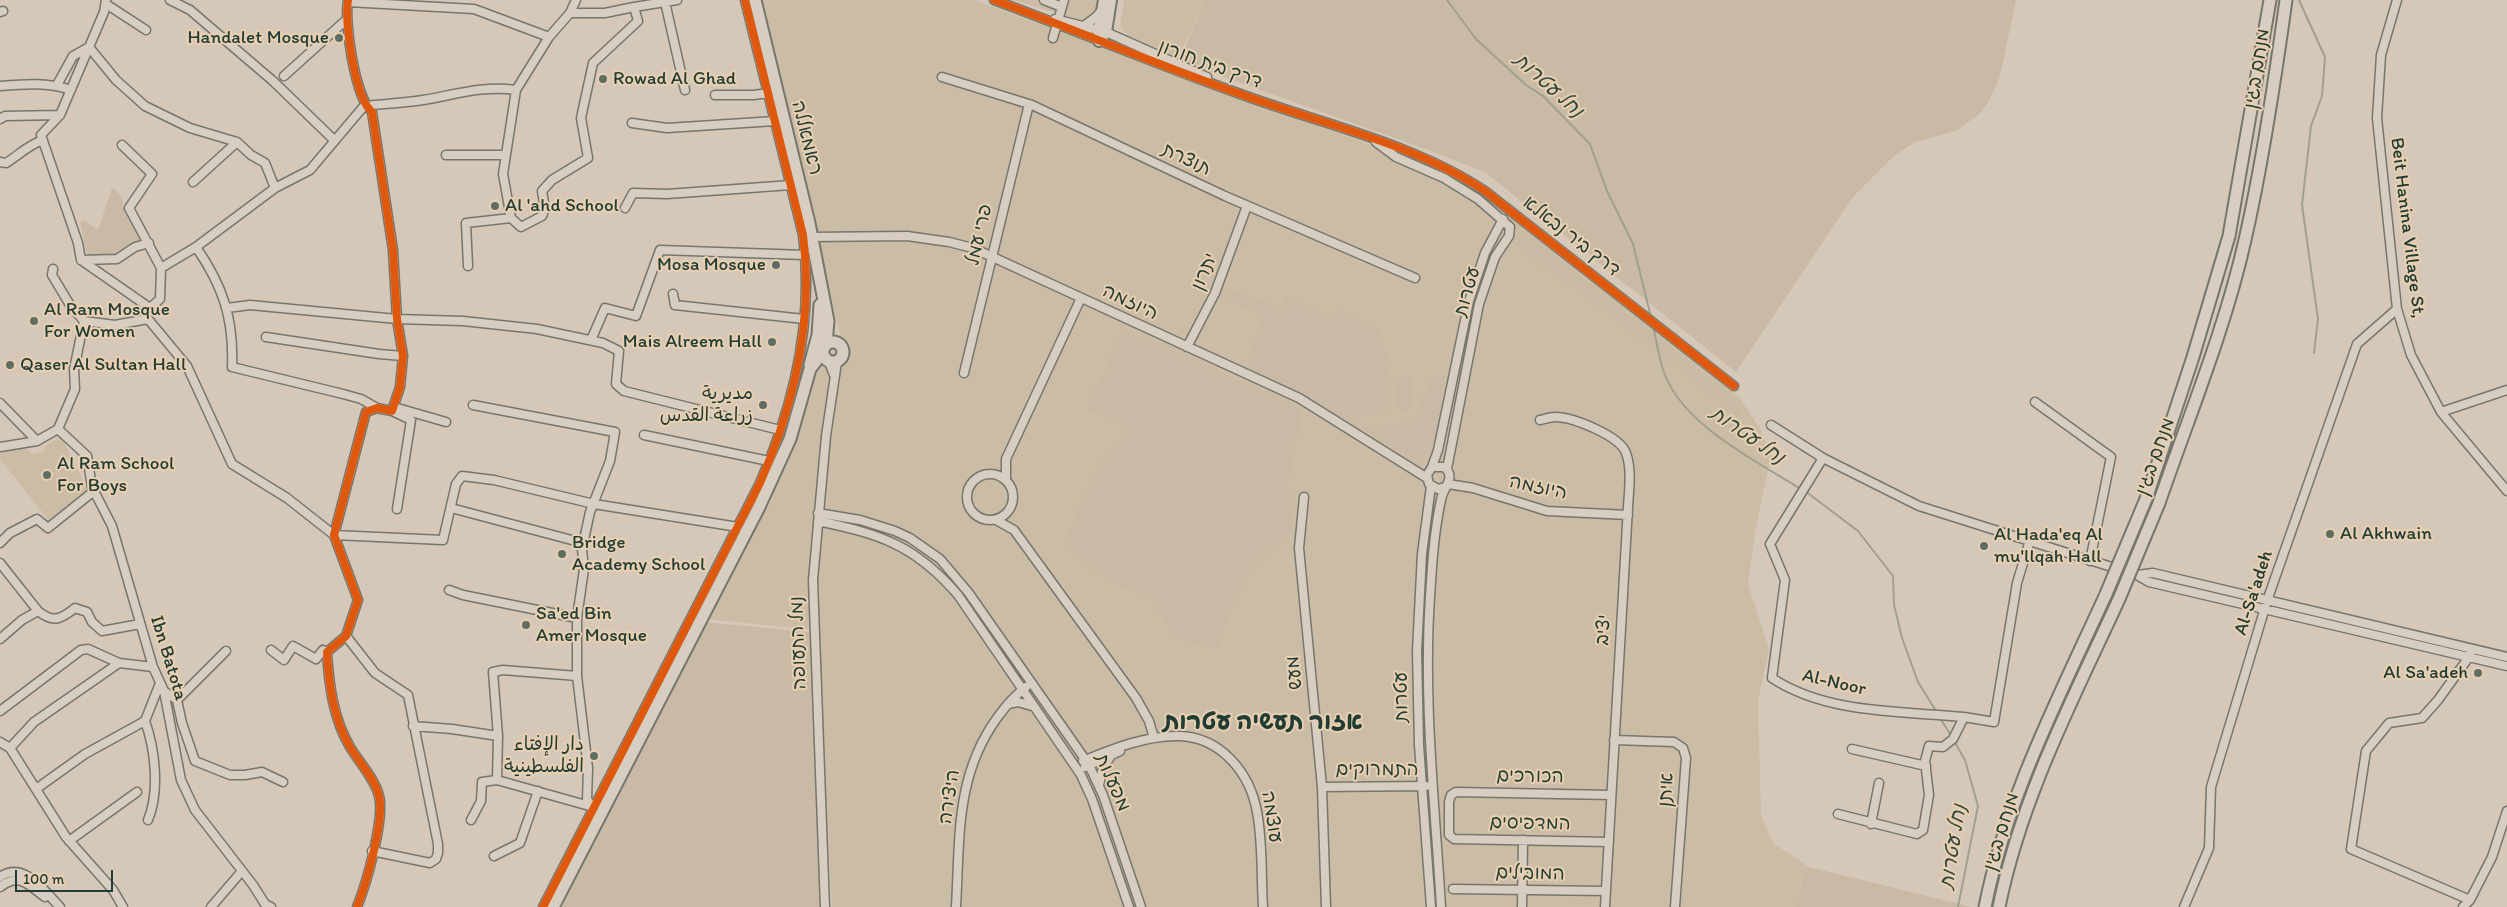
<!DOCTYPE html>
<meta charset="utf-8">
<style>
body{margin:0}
#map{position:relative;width:2507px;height:907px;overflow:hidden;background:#d5c8b8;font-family:Itim,sans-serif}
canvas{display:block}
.scale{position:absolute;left:15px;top:870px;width:98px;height:22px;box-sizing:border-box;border:2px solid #1f3d34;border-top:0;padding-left:6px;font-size:15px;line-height:18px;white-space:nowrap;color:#1f3d34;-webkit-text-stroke:4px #e9cfb1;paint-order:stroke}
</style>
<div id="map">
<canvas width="2507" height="907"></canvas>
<div class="scale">100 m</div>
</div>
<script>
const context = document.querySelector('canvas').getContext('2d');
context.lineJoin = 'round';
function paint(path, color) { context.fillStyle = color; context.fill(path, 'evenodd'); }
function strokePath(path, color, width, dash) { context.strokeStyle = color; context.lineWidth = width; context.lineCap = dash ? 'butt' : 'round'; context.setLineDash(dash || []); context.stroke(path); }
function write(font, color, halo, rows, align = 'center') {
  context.font = font + ' Itim,"Playpen Sans Arabic","Playpen Sans Hebrew",sans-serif'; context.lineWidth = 4; context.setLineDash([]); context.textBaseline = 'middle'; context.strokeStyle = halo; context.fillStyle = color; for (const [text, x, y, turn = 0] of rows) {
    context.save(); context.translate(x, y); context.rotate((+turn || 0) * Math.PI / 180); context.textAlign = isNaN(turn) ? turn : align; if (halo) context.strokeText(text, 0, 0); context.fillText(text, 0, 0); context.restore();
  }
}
const built = new Path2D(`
 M758,0H974L1459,177L1739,397L1760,428L1771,456L1755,533L1748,584L1769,649L1758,702L1761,814L1773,843L1805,864L1796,907H832L816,630L704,619L795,437L815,377L841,338L827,283L813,211L769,50Z
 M1014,0H1098L1096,12L1086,22Z
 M1124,0H1207L1178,57L1130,38L1120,26Z
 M61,436L88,490L50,522L0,459V452L24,447L32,454L44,451L45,446Z`);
const green = new Path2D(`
 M1206,0H2016L2000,76L1989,101L1979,114L1958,130L1915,142L1894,156L1853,197L1736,372L1486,173L1437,153L1179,61Z
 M112,188C125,197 121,199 125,212C129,222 138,232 144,241L112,257H91L86,251L80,222L84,220L98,230Z
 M1523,232L1736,401L1744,421L1614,319L1513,244Z
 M1223,287L1282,307L1285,295L1332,316L1336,307L1377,327L1390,365L1386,377V410L1383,414L1347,419L1340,416L1312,398L1246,367L1264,314L1219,299Z
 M1126,330L1297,406L1301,415L1287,490H1296L1290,534C1276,545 1262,557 1251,571C1238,589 1224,628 1218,649L1178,640L1169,631L1161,615L1149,600L1139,593L1105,580L1064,545L1090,482L1099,466L1128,430L1106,416L1087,409C1088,387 1098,389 1105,371C1113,353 1111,347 1126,330Z
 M1409,374C1413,387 1415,400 1408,413H1403C1394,405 1397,391 1396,379Z
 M1433,375L1445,376C1441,398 1440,446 1422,459L1408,456L1360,427L1410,422L1416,418L1422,395L1426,392Z
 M702,622L810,632L822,907H560Z
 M1805,866L1972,907H1796Z`);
const stream = new Path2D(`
 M1447,0L1476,39L1526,85L1543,96L1590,144L1607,191L1633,244L1651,317
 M2299,0L2325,57L2322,96L2311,126L2302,205L2318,319L2314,353
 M1653,326C1657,342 1659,360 1665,375C1685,426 1756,461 1801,489
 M1805,491L1858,531L1893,576L1894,605L1902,638L1918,682L1936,711
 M1940,718L1952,737
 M1954,741L1965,760L1978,806L1958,907`);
const minor = new Path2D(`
 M170,0L190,10L273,81L334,140
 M348,0C344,22 355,98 372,112L393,250L397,319L403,356L400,387L392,411L377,408L366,412L334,535L358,600L346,636L327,652C329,685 333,718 350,747C359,762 375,779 379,796C385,819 366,885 357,907
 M994,0C1078,31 1161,66 1246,96C1326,125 1414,144 1485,191L1734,386
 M1044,0L1062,7
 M2397,0L2381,55L2377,118L2397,309L2411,355L2441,412L2507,491
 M348,2L474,9L549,37
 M665,2L685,90
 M106,4L146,30
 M634,7L677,0
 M0,12L3,11
 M570,13H605L634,7L638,21L593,63L581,118L588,158L552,180L542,191L545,208L542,216L521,227L511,218L503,174L516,90L549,37L570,13L576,0
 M1055,19L1106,32L1207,77
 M1084,26L1096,17L1101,11
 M1053,38L1064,0
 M89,47L116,80L145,106L190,128L237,142L251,155L265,163L275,188
 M284,76L346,20
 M942,77L1032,105L1225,196L1415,278
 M57,85L73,56L89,47
 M0,86C24,84 48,82 71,90
 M715,95H754L768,93
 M0,119L5,116L60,115
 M632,123L667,128L775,121
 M1376,142L1396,157L1444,178L1478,199L1510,227L1509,236L1495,257L1479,304L1447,469
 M122,145L152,174L129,208L161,268
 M446,155H505
 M0,162L6,163C19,155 28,145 43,140
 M193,182L237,142
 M625,208L633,193L667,194L791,185
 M812,237L907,236L949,242L973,248L1299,398L1427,478
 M196,247C223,286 234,319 232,367L343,394L361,399L377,408
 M81,260L150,308L160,299L161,268L196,247L275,188L310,170L364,106C383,104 404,103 423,100C454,95 483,85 516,90
 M81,260L78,243L41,135L60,115L104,12L106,0
 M81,260L117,259L135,247L149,243
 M468,266L466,223L511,218
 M53,269L52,275L70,305L84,321L115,325L148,319L187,366L232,464L287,498L334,535L443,540L456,484L462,476L494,480L594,504L738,527
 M673,294L675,305L804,319
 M227,308L250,305L397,319L463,321L537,329L603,343L619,351L616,384L624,391L780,430
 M266,337L379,354L403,356
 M591,340L605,308L636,316L660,250L805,255
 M1187,347L1215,293L1247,206
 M829,362L834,375
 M964,373L1029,104
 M2035,402L2111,457L2090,561
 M0,403L37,441L58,429L75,389L74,369L84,321
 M473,405L615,432L610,461L590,512L582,549L584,569L577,618V676L588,768L587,800L594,807
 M394,407L446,422
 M392,411L411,420L397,509
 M2441,412L2507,390
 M1540,420C1545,419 1550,417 1555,417C1573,417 1620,436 1626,453C1632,469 1629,490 1628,507L1605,907
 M1771,425L1823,458L1919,506L2137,575L2149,582L2507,666
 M58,429L87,456L92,487L112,526L153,667L164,691L181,780L195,810L253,885L265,904L271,907
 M644,435L769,461
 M0,447L37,441
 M1823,458L1770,544L1785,580L1772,678C1826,714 1901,711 1964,717L1953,739L1943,747L1929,746L1925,761L1929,795L1923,830L1917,834L1838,814
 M1432,467L1438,450L1469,301L1485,253L1503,219
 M967 497a23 23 0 1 1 46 0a23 23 0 1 1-46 0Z
 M1006,480V459L1081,298
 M1448,484L1473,488L1547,511L1628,515
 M1431,486L1422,554L1417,651L1419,745L1431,907
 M1304,497L1299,548L1322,787L1326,907
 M451,508L583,543
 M818,513L860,520L895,531L910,538L940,559L968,592L1089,765L1103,795L1141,907
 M996,520L1014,530L1136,698L1149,721L1154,738
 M818,521C880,534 915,545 958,595L1081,775L1092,799L1129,907
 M0,543L10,533L37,519L48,528L94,491
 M0,563L38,611
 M2137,575L2153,573L2507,657
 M449,590L463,595L577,618
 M346,636L375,673L408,695L438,844V853L436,859L430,863L372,851
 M0,639L22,620L38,611C53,623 60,620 75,608L87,612L92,622L102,631L140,624
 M271,650L284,660L293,646L316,659L323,650L327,652
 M164,691L177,700L182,723L195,761L230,775H245L262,772L283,782
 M177,700L226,651
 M1008,704L1018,702L1032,706
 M0,711L81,650L88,649L119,663L153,667
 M1964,717L1994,722L2017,583L2030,540
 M145,721C155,749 160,791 148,820
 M413,726L452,729L498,736L497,780L593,807
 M498,736L493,672L503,670L577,676
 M1614,740L1674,742L1683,748L1686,758L1675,907
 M0,742L10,748L66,837L113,890L123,907
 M10,748L34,722L119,663
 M1852,749L1926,766
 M1083,761C1112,749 1147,735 1179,736C1221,737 1250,773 1257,812C1263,843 1261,876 1263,907
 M1085,767L1120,751
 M1099,785L1103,768L1110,757
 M1322,787L1426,786
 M36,789L85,754L145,721L160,683
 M471,820L481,801L482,782L497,780
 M1871,824L1879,783
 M69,841L137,792
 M1609,842L1454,839L1449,835V802L1451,795L1456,792L1611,795
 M494,856L520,843L538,791
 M0,877C24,860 45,892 60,907
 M0,887C20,872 28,885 45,897
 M1453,889L1606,891
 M2470,900L2492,857L2507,811
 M211,907L242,871
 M543,907L760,483C794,405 814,320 803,235L745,0
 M825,907L813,580L826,436L837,362
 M956,907C960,839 955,776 997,718C1005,707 1014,696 1026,687
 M1441,907C1435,804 1423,701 1430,597C1432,565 1434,532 1441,500C1443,487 1457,477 1444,467H1432L1427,475L1429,484L1438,489L1445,487
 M1522,907L1523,840
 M2184,907L2209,848L2211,787L2267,601L2357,344L2397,309
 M2463,907L2470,900L2351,849L2366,751L2389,723L2422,718L2438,700L2469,657L2472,649`);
const major = new Path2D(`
 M1099,41L1106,32L1111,0
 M1099,41V29L1104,0`);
const highway = new Path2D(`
 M755,0L809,223L828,321L826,344
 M823 352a10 10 0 1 1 20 0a10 10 0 1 1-20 0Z
 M810,365L818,335L820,305
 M2146,499L2193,357L2229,236L2270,0
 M2159,503C2189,416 2225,329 2245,240C2263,161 2275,80 2286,0
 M553,907L759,507L790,439L810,369L822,353
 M1985,907C2007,796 2059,697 2106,594
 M1999,907C2021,798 2073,699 2119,599`);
const highwayBridge = new Path2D(`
 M2106,594L2146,499
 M2119,599L2159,503`);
const cycleway = new Path2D(`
 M348,0C344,22 355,98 372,112L393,250L397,319L403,356L400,387L392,411L377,408L366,412L334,535L358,600L346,636L327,652C329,685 333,718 350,747C359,762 375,779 379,796C385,819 366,885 357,907
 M994,0C1078,31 1161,66 1246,96C1326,125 1414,144 1485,191L1734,386
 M543,907L760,483C794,405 814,320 803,235L745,0`);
const markers = [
 [339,38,5,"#5f6e62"],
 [603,79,5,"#5f6e62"],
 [495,206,5,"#5f6e62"],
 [776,265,5,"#5f6e62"],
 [34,321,5,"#5f6e62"],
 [772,342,5,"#5f6e62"],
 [10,365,5,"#5f6e62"],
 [763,405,5,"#5f6e62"],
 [47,475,5,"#5f6e62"],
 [2330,534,5,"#5f6e62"],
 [1984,546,5,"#5f6e62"],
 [562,554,5,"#5f6e62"],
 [526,625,5,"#5f6e62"],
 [2478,673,5,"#5f6e62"],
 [594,756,5,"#5f6e62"]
];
const poiNames = [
 ["Handalet Mosque",329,38,"right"],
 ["Rowad Al Ghad",613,79],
 ["Al 'ahd School",505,206],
 ["Mosa Mosque",766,265,"right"],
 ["Al Ram Mosque",44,310],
 ["For Women",44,332],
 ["Mais Alreem Hall",762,342,"right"],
 ["Qaser Al Sultan Hall",20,365],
 ["مديرية",753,394,"right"],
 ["زراعة القدس",753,416,"right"],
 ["Al Ram School",57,464],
 ["For Boys",57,486],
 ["Al Akhwain",2340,534],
 ["Al Hada'eq Al",1994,535],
 ["mu'llqah Hall",1994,557],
 ["Bridge",572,543],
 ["Academy School",572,565],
 ["Sa'ed Bin",536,614],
 ["Amer Mosque",536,636],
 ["Al Sa'adeh",2468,673,"right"],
 ["دار الإفتاء",584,745,"right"],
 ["الفلسطينية",584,767,"right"]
];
const streetNames = [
 ["דרך בית חורון",1210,65,20],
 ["מנחם בגין",2258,69,-81],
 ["ראמאללה",806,138,76],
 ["תוצרת",1186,160,25],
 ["Beit Hanina Village St,",2407,228,83],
 ["פרי עמל",980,235,-77],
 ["דרך ביר נבאלא",1571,237,38],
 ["יתרון",1205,272,-67],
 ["עטרות",1468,292,-74],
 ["היוזמה",1130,303,25],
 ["מנחם בגין",2156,457,-70],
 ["היוזמה",1538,488,12],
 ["Al-Sa'adeh",2254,593,-72],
 ["יציב",1604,630,-86],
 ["נמל התעופה",799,643,-92],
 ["Ibn Batota",168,658,73],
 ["מעש",1295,673,-96],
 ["Al-Noor",1834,683,13],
 ["עטרות",1402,697,-91],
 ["התמרוקים",1377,770],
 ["הכורכים",1530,777,1],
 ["מפעלות",1112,783,66],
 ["איתן",1667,790,-86],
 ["היצירה",950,797,-81],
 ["עוצמה",1271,817,81],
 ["המדפיסים",1530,824,1],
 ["מנחם בגין",2002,832,-73],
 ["המובילים",1530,874,1]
];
const waterNames = [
 ["נחל עטרות",1548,86,42],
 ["נחל עטרות",1747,436,35],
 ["נחל עטרות",1954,847,-81]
];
const districtNames = [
 ["אזור תעשיה עטרות",1263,723]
];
paint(built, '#cbbca6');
paint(green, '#c8baa5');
strokePath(stream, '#a39f8d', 2);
strokePath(minor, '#76766d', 11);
strokePath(major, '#76766d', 14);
strokePath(highway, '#76766d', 15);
strokePath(minor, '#d7cdc1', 8);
strokePath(major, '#d7cdc1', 10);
strokePath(highway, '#d7cdc1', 11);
strokePath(highwayBridge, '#76766d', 15, []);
strokePath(highwayBridge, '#d7cdc1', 11);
strokePath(cycleway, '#de580e', 8);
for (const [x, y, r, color] of markers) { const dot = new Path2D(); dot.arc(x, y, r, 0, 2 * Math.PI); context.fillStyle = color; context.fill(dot); strokePath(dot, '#e9cfb1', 2); }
write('19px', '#1f3d34', '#e9cfb1', poiNames, 'left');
write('19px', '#1f3d34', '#e9cfb1', streetNames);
write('italic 20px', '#30493e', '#e9cfb1', waterNames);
write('bold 24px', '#1f3d34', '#e9cfb1', districtNames);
</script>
